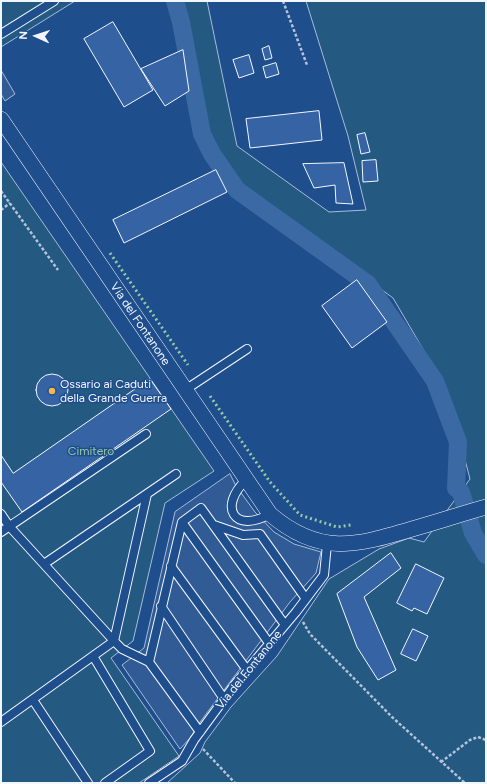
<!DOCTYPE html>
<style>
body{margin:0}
#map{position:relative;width:487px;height:784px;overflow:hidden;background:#1f4e8c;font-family:Figtree,sans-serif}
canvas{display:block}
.frame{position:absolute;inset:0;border:2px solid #f2f6ff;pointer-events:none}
.north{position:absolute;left:16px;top:16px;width:40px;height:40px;-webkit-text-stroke:3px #1f4e8c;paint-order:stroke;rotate:273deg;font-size:11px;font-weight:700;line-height:16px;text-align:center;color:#f2f6ff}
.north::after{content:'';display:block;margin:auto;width:14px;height:18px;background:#f2f6ff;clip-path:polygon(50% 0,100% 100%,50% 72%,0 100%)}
</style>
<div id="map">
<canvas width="487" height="784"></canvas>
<div class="frame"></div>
<div class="north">N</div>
</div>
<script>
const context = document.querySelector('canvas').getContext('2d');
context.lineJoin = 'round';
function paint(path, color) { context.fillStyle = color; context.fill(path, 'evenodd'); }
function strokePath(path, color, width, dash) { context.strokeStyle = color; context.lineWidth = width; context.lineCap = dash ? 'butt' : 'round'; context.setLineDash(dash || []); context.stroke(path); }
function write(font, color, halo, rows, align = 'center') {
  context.font = font + ' Figtree,sans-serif'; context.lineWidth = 3; context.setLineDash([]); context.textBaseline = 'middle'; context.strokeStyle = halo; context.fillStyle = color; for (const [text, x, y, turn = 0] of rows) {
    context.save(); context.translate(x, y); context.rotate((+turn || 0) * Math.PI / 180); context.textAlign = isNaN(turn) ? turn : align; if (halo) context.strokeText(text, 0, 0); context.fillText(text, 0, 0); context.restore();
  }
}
const green = new Path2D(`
 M1,1H75L1,47Z
 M181,1H207L237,146L329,212L366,210L348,136L306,1H486V783H167L200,753L205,742L231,707L277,656L329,579L379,549L409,538L424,542L470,479L447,390L393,298L236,184L205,133Z
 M1,162L214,471L165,503L133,641L111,658L179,756L139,783H1Z`);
const parking = new Path2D(`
 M1,70L15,94L5,101L1,94Z
 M230,474L236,486L255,512L274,532L294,544L321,552L316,573L290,602L200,722L191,737L180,749L122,665L144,648L175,512Z`);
const canal = new Path2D(`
 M175,1L181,22L202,134L212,154L237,190L368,284L435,381L458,442L456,488L461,492L473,533L486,555`);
const building = new Path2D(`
 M113,22L153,90L124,107L84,39Z
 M269,46L272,58L265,60L262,49Z
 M183,50L189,91L165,106L141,69Z
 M249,55L254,73L239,78L233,60Z
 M276,63L279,74L266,78L263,67Z
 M319,111L322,140L250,148L246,119Z
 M365,133L370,152L361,154L357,135Z
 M376,160L378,181L363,182L362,161Z
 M344,163L353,204L336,203L335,185L314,188L303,164Z
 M216,170L227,192L124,243L113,220Z
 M357,280L387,322L352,348L322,306Z
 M36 390a16 16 0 1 1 32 0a16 16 0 1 1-32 0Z
 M150,379L171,409L22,512L1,482V455L13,473Z
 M391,553L401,568L364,597L396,670L378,680L357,647L337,594Z
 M416,564L444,578L427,614L414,608L412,611L397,603Z
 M413,629L428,636L416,661L401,654Z`);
const path = new Path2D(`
 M283,1L307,65
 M1,191L58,270
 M1,210L10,203
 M303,622L310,634L392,717L465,783
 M203,749L235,783
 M441,762L470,740L478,737L486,740`);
const lane = new Path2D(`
 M1,34L54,1
 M185,390L247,349
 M246,480C218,507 234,534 270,514
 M1,514L9,526L114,641L122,649L149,662
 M182,522L269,643
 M214,525L243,535L260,534L306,599
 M1,532L146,434
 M44,564L176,474
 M171,566L247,670
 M161,606L224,699
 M93,656L150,751L105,783
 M33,700L88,783
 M1,722L114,641L147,494
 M200,732L149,662L182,522L201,508L285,625
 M149,783L182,761L194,740L236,683L296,612L324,575L327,544`);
const street = new Path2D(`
 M1,119L270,514C319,556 355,546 412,529C437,522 461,514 486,507`);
const hedge = new Path2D(`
 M110,253L188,365
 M210,396L270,482L300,515L337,527L351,525`);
const markers = [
 [52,391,4,"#ffb74d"]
];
const streetNames = [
 ["Via del Fontanone",140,324,56],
 ["Via del Fontanone",249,670,-51]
];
const poiNames = [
 ["Ossario ai Caduti",60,384],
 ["della Grande Guerra",60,398]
];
const parkNames = [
 ["Cimitero",91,451]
];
paint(green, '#245a82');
strokePath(green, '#a8bbd7', 1);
paint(parking, '#305b95');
strokePath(parking, '#a8bbd7', 1);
strokePath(canal, '#3b69a3', 18);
paint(building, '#3563a3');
strokePath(building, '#f2f6ff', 1);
strokePath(lane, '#f2f6ff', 10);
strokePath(street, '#f2f6ff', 16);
strokePath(path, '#b3c4dc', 2.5, [3, 2]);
strokePath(lane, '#1f4e8c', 8);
strokePath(street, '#1f4e8c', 15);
strokePath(hedge, '#97c8a6', 3, [2, 3]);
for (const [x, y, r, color] of markers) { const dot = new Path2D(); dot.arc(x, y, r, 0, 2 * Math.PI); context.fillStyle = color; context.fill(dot); strokePath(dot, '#1f4e8c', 1.5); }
write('12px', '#f2f6ff', '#1f4e8c', streetNames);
write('12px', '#f2f6ff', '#1f4e8c', poiNames, 'left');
write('12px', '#97c8a6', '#1f4e8c', parkNames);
</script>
